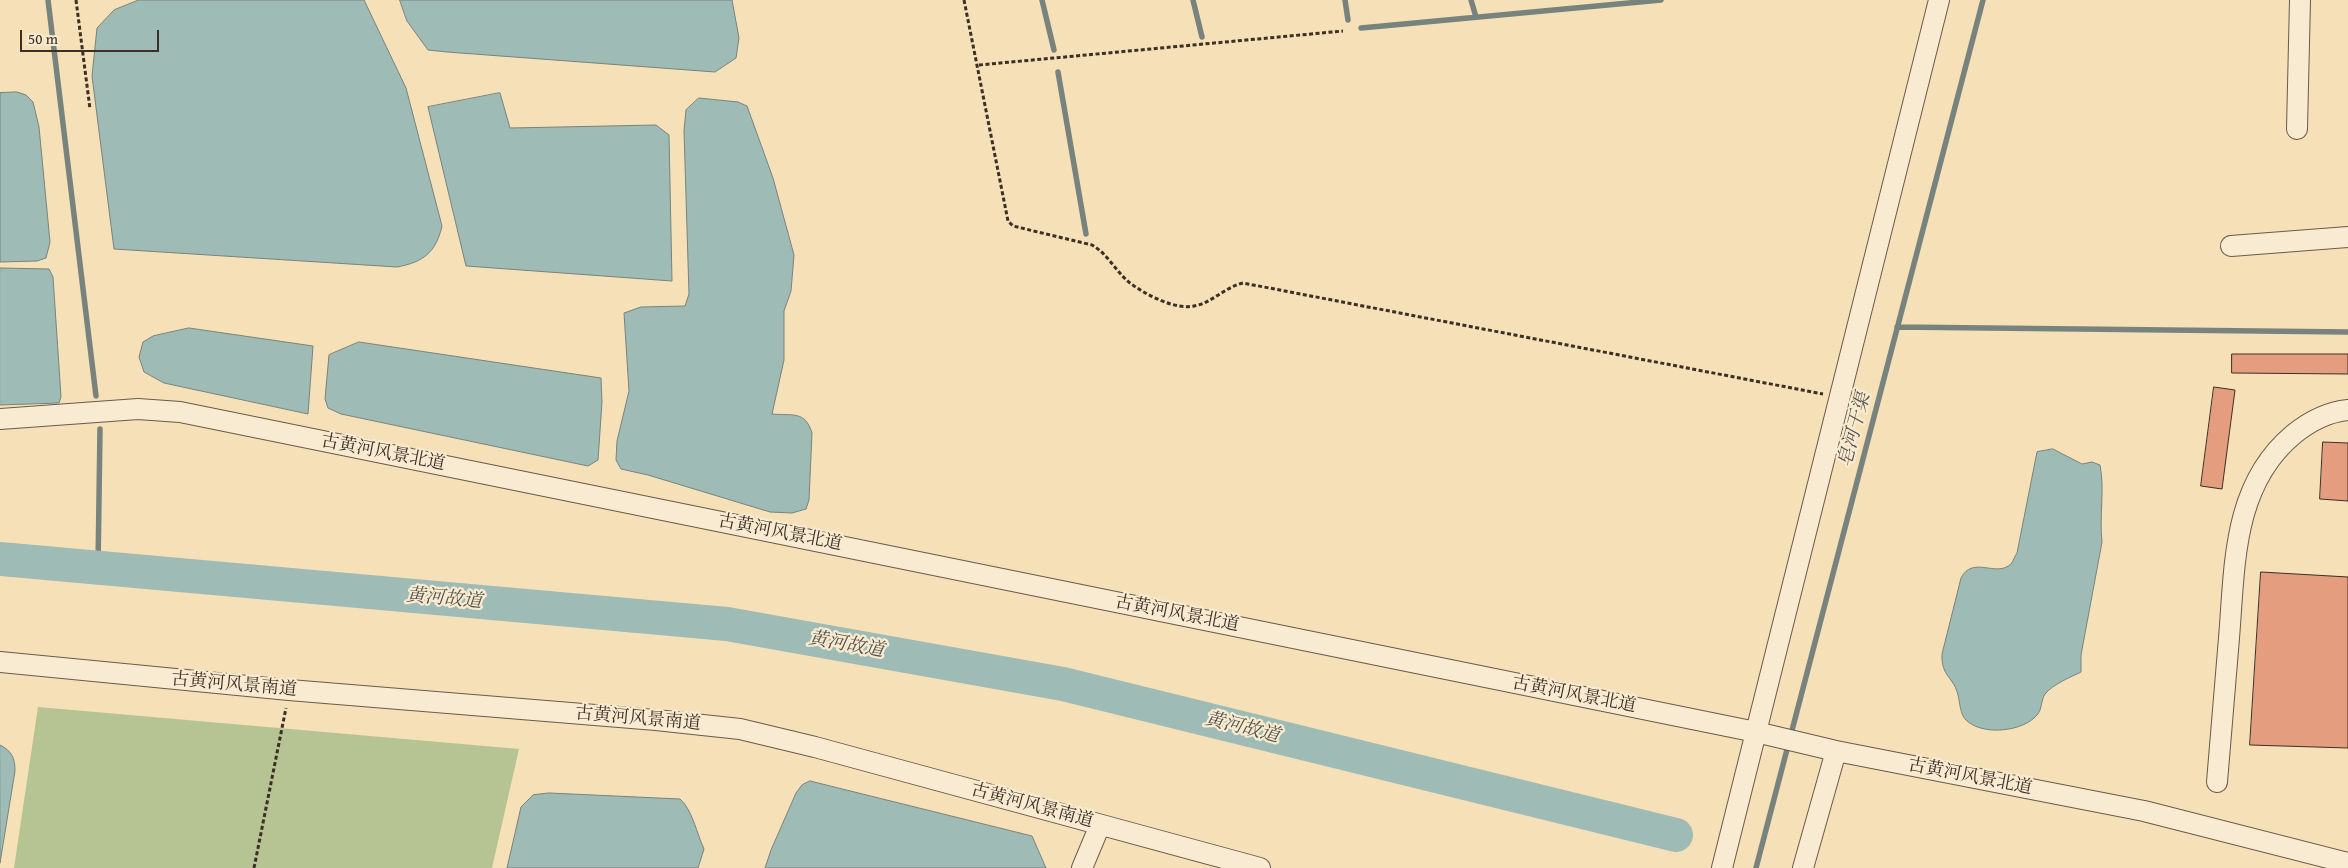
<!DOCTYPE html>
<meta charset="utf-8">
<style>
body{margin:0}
#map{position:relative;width:2348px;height:868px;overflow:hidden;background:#f5e0b8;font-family:"Gentium Book Plus",serif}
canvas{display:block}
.scale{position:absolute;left:20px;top:30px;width:139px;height:22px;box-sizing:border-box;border:2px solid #3c2f25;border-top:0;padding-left:6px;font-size:15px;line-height:18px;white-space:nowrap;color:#3c2f25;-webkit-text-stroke:4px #f8ebd1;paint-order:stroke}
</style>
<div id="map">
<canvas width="2348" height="868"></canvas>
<div class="scale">50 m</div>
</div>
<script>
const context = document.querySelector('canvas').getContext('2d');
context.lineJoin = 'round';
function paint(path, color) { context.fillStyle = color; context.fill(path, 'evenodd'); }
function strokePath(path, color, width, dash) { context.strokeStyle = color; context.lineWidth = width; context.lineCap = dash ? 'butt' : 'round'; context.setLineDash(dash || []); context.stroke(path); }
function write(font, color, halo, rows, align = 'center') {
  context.font = font + ' "Gentium Book Plus","Noto Serif SC",serif'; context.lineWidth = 4.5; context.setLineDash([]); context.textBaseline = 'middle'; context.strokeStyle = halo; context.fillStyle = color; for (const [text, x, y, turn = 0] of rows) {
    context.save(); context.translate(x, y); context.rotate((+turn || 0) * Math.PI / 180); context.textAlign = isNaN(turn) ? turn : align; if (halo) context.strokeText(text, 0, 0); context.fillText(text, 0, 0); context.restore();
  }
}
const green = new Path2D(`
 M38,707L519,749L492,868H14Z`);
const water = new Path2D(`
 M139,0H364L406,88L442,226C436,252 424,262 397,267L114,249L92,76L97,28L114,10Z
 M400,0H732L739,38L736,58L715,72L447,52L428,50L407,21Z
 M17,92L26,95L33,102L39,127L50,242L46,258L37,261L0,262V93Z
 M500,93L510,128L656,125L669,135L672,281L466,266L428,107Z
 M699,98L738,102L747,106L773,178L794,255L791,291L784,311V360L772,414C792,416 805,410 812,433L809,500L806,509L792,513L770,512L648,475L621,469L616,460L617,441L629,391L624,313L641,307L685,306L689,294L684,131L686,110Z
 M0,268L49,269L53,277L61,397L59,403L0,405Z
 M189,328L313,346L308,414L164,383L144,372L139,357L143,342L153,336Z
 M359,342L601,378L602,402L598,460L588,466L341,414L328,408L325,399L329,355Z
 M2053,449L2082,464L2092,462L2100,465C2105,490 2099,516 2102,542L2081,655V672C2071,677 2053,684 2045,694C2041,700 2042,710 2037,715C2023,732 1982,736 1966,720C1960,714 1960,703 1958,695C1954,677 1941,677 1942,654L1961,578C1973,555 1996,578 2011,564C2013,561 2015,556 2017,553L2037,452Z
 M0,745C12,751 15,758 15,771L0,863Z
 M810,781L1032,836L1046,868H765L771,850L796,793L802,785Z
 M549,793L680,799C692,809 697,834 704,849L698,868H507L521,807L533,795Z`);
const stream = new Path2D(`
 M48,0L96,396
 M1042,0L1054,50
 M1193,0L1202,37
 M1345,0L1348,20
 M1471,0L1476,17
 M1361,28L1661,0
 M1058,72L1086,234
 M1897,327L2348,332
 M98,568L100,429
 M1756,868L1983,0`);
const river = new Path2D(`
 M0,559L727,624L1063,684L1676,835`);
const building = new Path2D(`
 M2232,354H2348V374L2232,373Z
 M2214,387L2235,390L2222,489L2201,486Z
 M2323,442L2348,443V501L2320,499Z
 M2261,572L2348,577V748L2250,745Z`);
const path = new Path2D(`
 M76,0L90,109
 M964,0L1008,221L1013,226L1092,245C1108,254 1116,272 1130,283C1146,295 1175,310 1194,306C1212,303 1225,287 1243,283L1823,394
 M979,65L1343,31
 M254,868L286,708`);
const minor = new Path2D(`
 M2297,129L2300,0
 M2231,246L2348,237
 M0,419L138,409L180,412L1756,732L1836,751L2144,811L2348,863
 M0,662L289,690L656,720L740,729L815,747L1260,868
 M2217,782C2221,734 2225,686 2229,638C2235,566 2232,485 2294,434C2309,422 2328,412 2348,410
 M1082,868L1100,825
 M1722,868L1939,0
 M1803,868L1836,751`);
const streetNames = [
 ["古黄河风景北道",383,453,11],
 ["古黄河风景北道",780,533,11],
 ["古黄河风景北道",1177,614,11],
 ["古黄河风景南道",234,685,5],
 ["古黄河风景北道",1574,695,11],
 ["古黄河风景南道",638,719,5],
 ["古黄河风景北道",1970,777,11],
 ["古黄河风景南道",1032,806,15]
];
const waterNames = [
 ["皂河干渠",1855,430,-75],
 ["黄河故道",444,599,5],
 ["黄河故道",846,645,10],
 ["黄河故道",1242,728,14]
];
paint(green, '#b6c393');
paint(water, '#9ebbb6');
strokePath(water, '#77837c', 1);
strokePath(stream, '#77837c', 5.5);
strokePath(river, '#9ebbb6', 34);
paint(building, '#e49e7f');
strokePath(building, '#3c2f25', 1);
strokePath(minor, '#6a5b4a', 22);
strokePath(path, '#3c2f25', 3, [4, 2.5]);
strokePath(minor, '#f8ebd1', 20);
write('18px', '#3c2f25', '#f8ebd1', streetNames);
write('italic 19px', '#545249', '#f8ebd1', waterNames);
</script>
